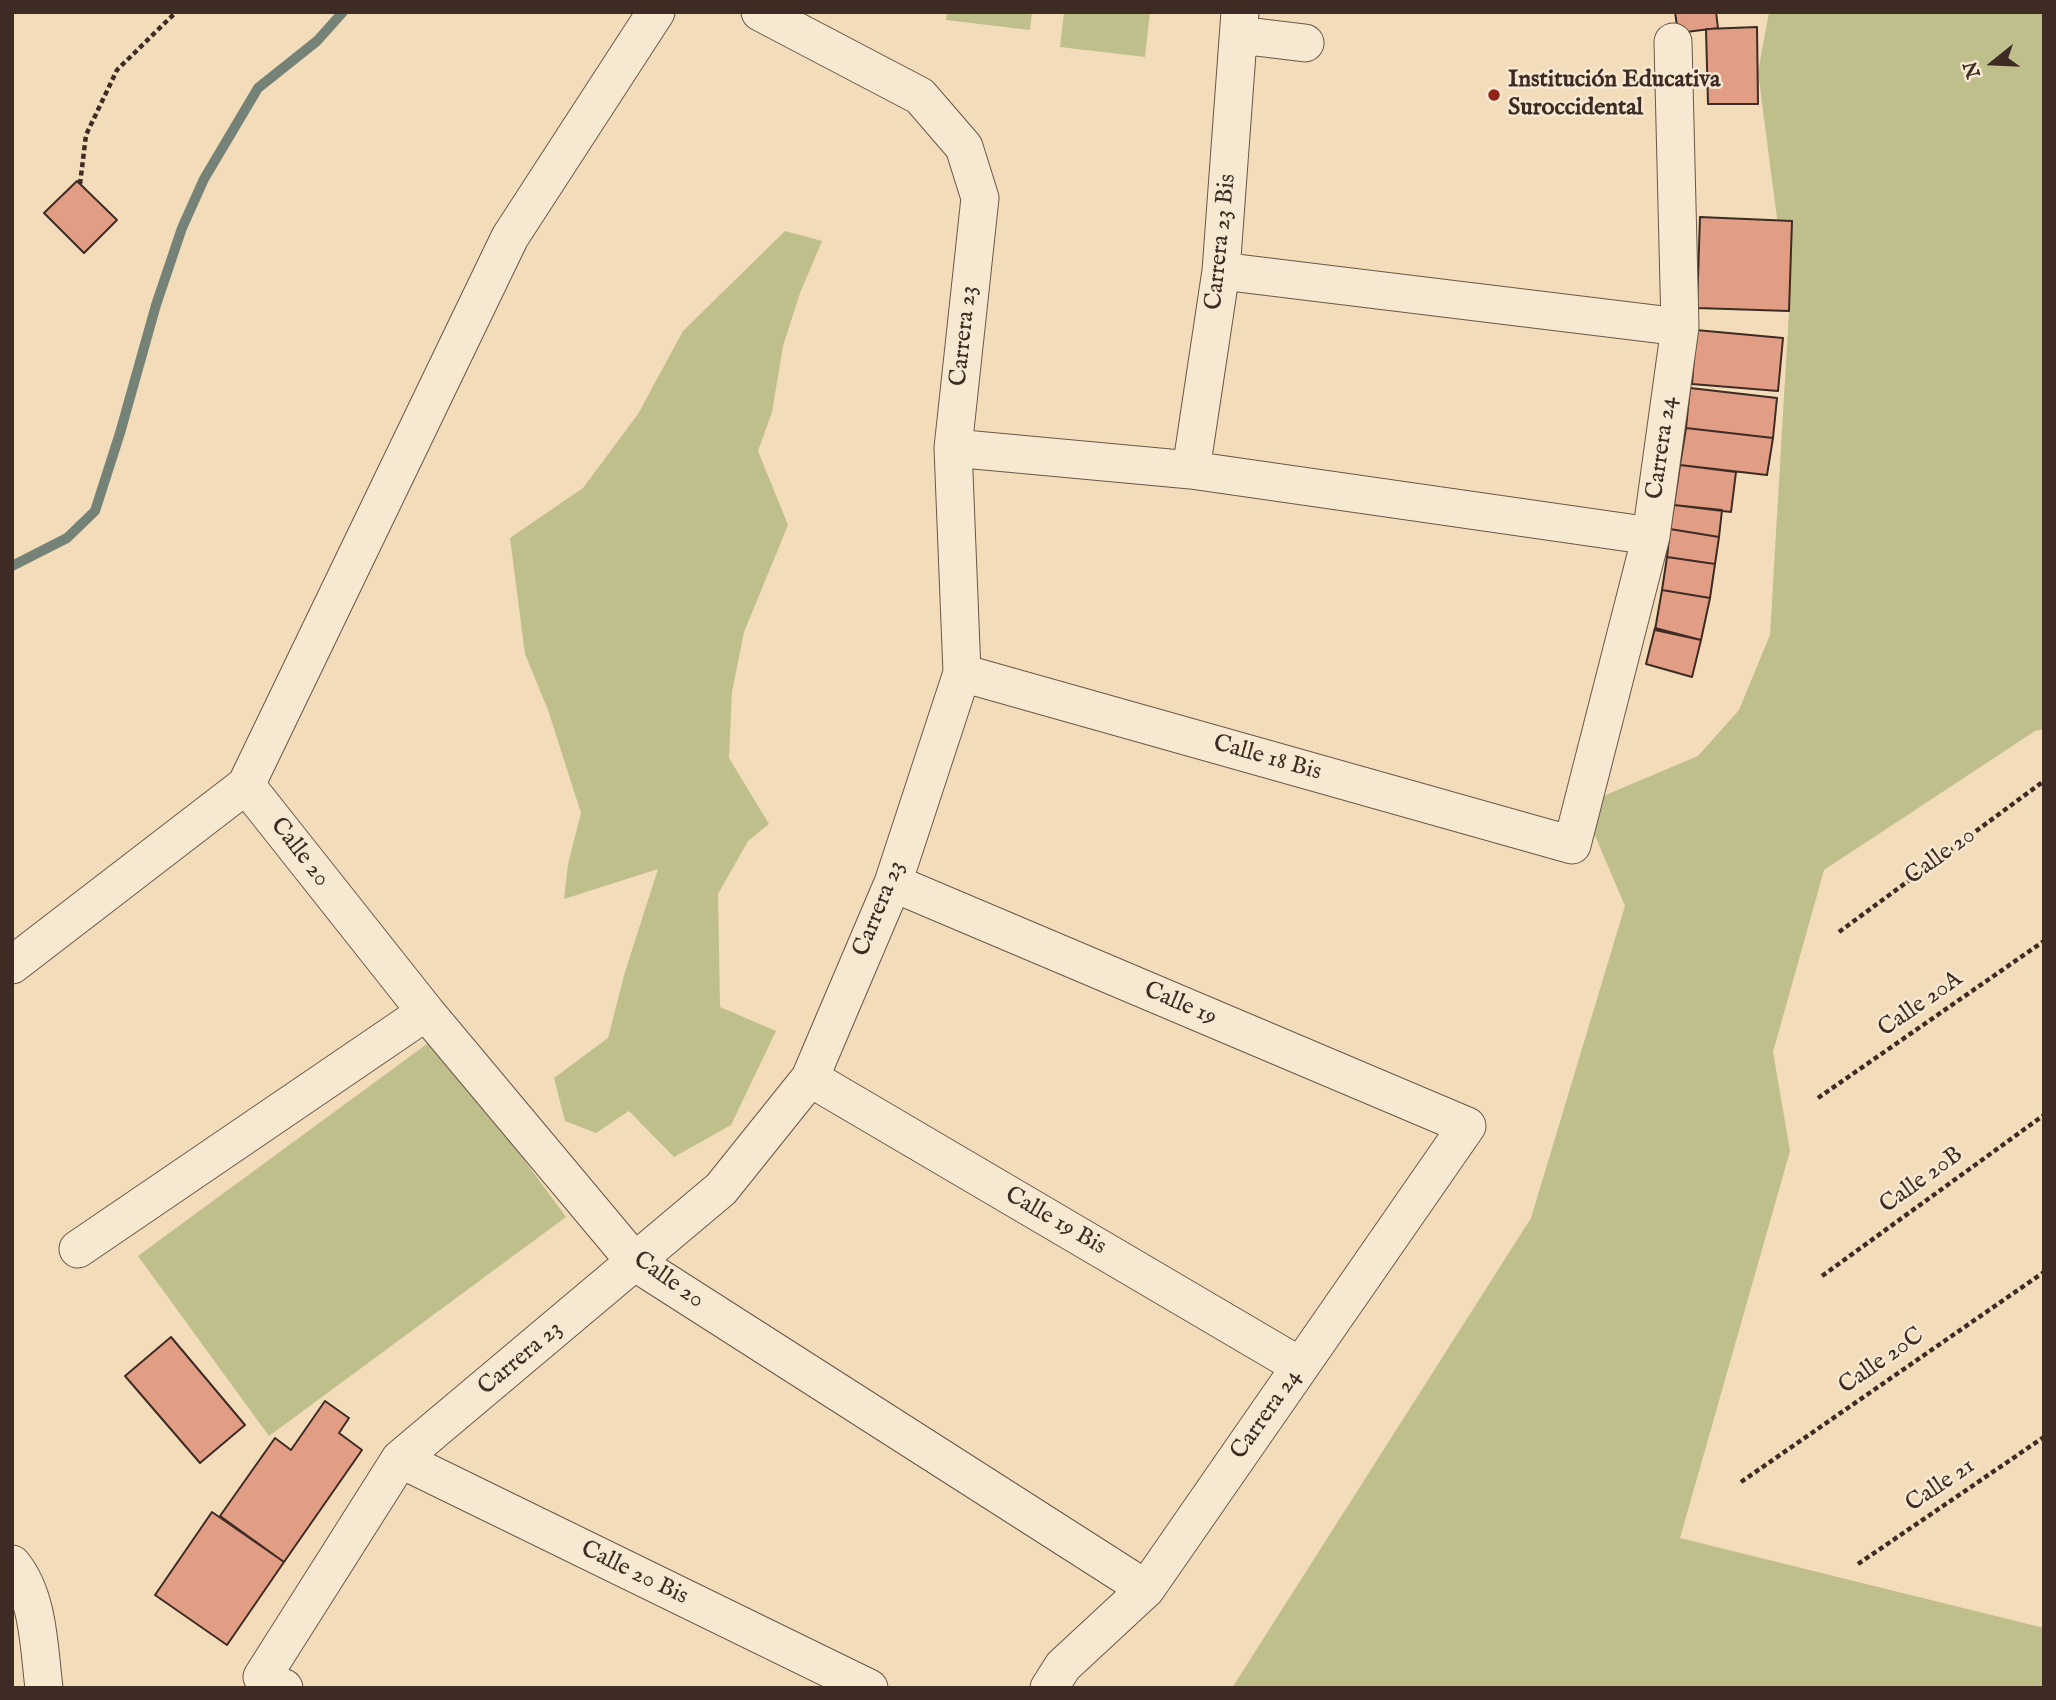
<!DOCTYPE html>
<meta charset="utf-8">
<style>
body{margin:0}
#map{position:relative;width:2056px;height:1700px;overflow:hidden;background:#f2dcb9;font-family:"IM FELL English",serif}
canvas{display:block}
.frame{position:absolute;inset:0;border:14px solid #3d2b24;pointer-events:none}
.north{position:absolute;left:1958px;top:28px;width:70px;height:70px;-webkit-text-stroke:5px #f7e8d2;paint-order:stroke;rotate:252deg;font-size:19px;font-weight:700;line-height:28px;text-align:center;color:#3d2b24}
.north::after{content:'';display:block;margin:auto;width:24px;height:32px;background:#3d2b24;clip-path:polygon(50% 0,100% 100%,50% 72%,0 100%)}
</style>
<div id="map">
<canvas width="2056" height="1700"></canvas>
<div class="frame"></div>
<div class="north">N</div>
</div>
<script>
const context = document.querySelector('canvas').getContext('2d');
context.lineJoin = 'round';
function paint(path, color) { context.fillStyle = color; context.fill(path, 'evenodd'); }
function strokePath(path, color, width, dash) { context.strokeStyle = color; context.lineWidth = width; context.lineCap = dash ? 'butt' : 'round'; context.setLineDash(dash || []); context.stroke(path); }
function write(font, color, halo, rows, align = 'center') {
  context.font = font + ' "IM FELL English",serif'; context.lineWidth = 5; context.setLineDash([]); context.textBaseline = 'middle'; context.strokeStyle = halo; context.fillStyle = color; for (const [text, x, y, turn = 0] of rows) {
    context.save(); context.translate(x, y); context.rotate((+turn || 0) * Math.PI / 180); context.textAlign = isNaN(turn) ? turn : align; if (halo) context.strokeText(text, 0, 0); context.fillText(text, 0, 0); context.restore();
  }
}
const green = new Path2D(`
 M947,12H1032L1030,30L946,20Z
 M1064,12H1150L1145,57L1060,47Z
 M1769,12H2044V729L2035,731L1824,870L1773,1052L1790,1151L1680,1538L2044,1628V1688H1232L1531,1218L1625,906L1582,805L1698,756L1739,710L1770,635L1789,311L1758,72Z
 M785,231L822,241L800,293L783,346L772,412L758,451L788,525L744,632L732,692L729,758L769,824L748,841L718,894L720,1007L776,1031L731,1125L674,1157L629,1111L596,1133L565,1121L554,1078L608,1038L625,972L658,869L564,899L568,864L581,813L548,710L525,654L510,538L583,488L638,414L683,331Z
 M435,1038L566,1217L269,1436L138,1256Z`);
const stream = new Path2D(`
 M12,566L67,538L95,511L120,433L156,305L182,228L204,179L258,88L317,41L343,12`);
const building = new Path2D(`
 M1675,12H1716L1718,28L1678,33Z
 M1757,27L1758,104H1708L1706,29Z
 M77,181L117,220L84,253L44,213Z
 M1700,217L1792,221L1789,311L1697,308Z
 M1696,330L1783,338L1778,391L1692,384Z
 M1690,388L1777,398L1773,438L1686,428Z
 M1686,428L1773,438L1767,475L1680,465Z
 M1680,465L1736,472L1731,512L1674,505Z
 M1674,505L1722,510L1719,537L1670,529Z
 M1670,529L1719,537L1715,564L1667,557Z
 M1667,557L1715,564L1710,598L1662,590Z
 M1662,590L1710,598L1701,640L1655,630Z
 M1655,628L1701,640L1692,677L1646,664Z
 M171,1337L245,1425L200,1463L125,1376Z
 M325,1401L349,1418L339,1433L362,1450L284,1562L220,1516L275,1438L291,1450Z
 M212,1512L284,1562L227,1645L155,1595Z`);
const path = new Path2D(`
 M80,184L86,135L117,70L176,12
 M1839,932L2044,781
 M1818,1098L2044,941
 M1822,1276L2044,1115
 M1741,1482L2044,1272
 M1858,1564L2044,1437`);
const minor = new Path2D(`
 M1239,35L1305,43
 M1221,271L1680,327
 M953,448L1191,470L1651,536
 M1191,470L1221,271L1240,12
 M962,673L1572,845L1651,536L1680,327L1673,42
 M246,785L426,1012L636,1263L1146,1589
 M893,883L1467,1126L1146,1589L1063,1666L1049,1688
 M12,965L246,785L510,237L656,12
 M810,1078L1300,1366
 M78,1249L426,1012
 M400,1459L869,1688
 M12,1564C39,1596 39,1649 44,1688
 M284,1688L262,1677L400,1459L721,1189L810,1078L893,883L962,673L953,448L980,198L964,147L920,96L760,12`);
const markers = [
 [1494,95,7,"#8f2418"]
];
const poiNames = [
 ["Institución Educativa",1508,81],
 ["Suroccidental",1508,109]
];
const streetNames = [
 ["Carrera 23 Bis",1222,242,-84],
 ["Carrera 23",965,336,-84],
 ["Carrera 24",1663,448,-82],
 ["Calle 18 Bis",1267,759,16],
 ["Calle 20",299,853,52],
 ["Calle 20",1941,857,-36],
 ["Carrera 23",880,909,-68],
 ["Calle 19",1180,1005,23],
 ["Calle 20A",1921,1005,-35],
 ["Calle 20B",1922,1181,-36],
 ["Calle 19 Bis",1055,1222,30],
 ["Calle 20",668,1281,35],
 ["Carrera 23",521,1359,-40],
 ["Calle 20C",1882,1362,-35],
 ["Carrera 24",1267,1415,-55],
 ["Calle 21",1941,1486,-34],
 ["Calle 20 Bis",634,1574,26]
];
paint(green, '#bfbf8c');
strokePath(stream, '#758277', 10);
paint(building, '#e29e84');
strokePath(building, '#3d2b24', 2);
strokePath(minor, '#6a5749', 39);
strokePath(path, '#3d2b24', 4.5, [5, 3.5]);
strokePath(minor, '#f7e8d2', 37);
for (const [x, y, r, color] of markers) { const dot = new Path2D(); dot.arc(x, y, r, 0, 2 * Math.PI); context.fillStyle = color; context.fill(dot); strokePath(dot, '#f7e8d2', 2.5); }
write('bold 24px', '#3d2b24', '#f7e8d2', poiNames, 'left');
write('24px', '#3d2b24', '#f7e8d2', streetNames);
</script>
